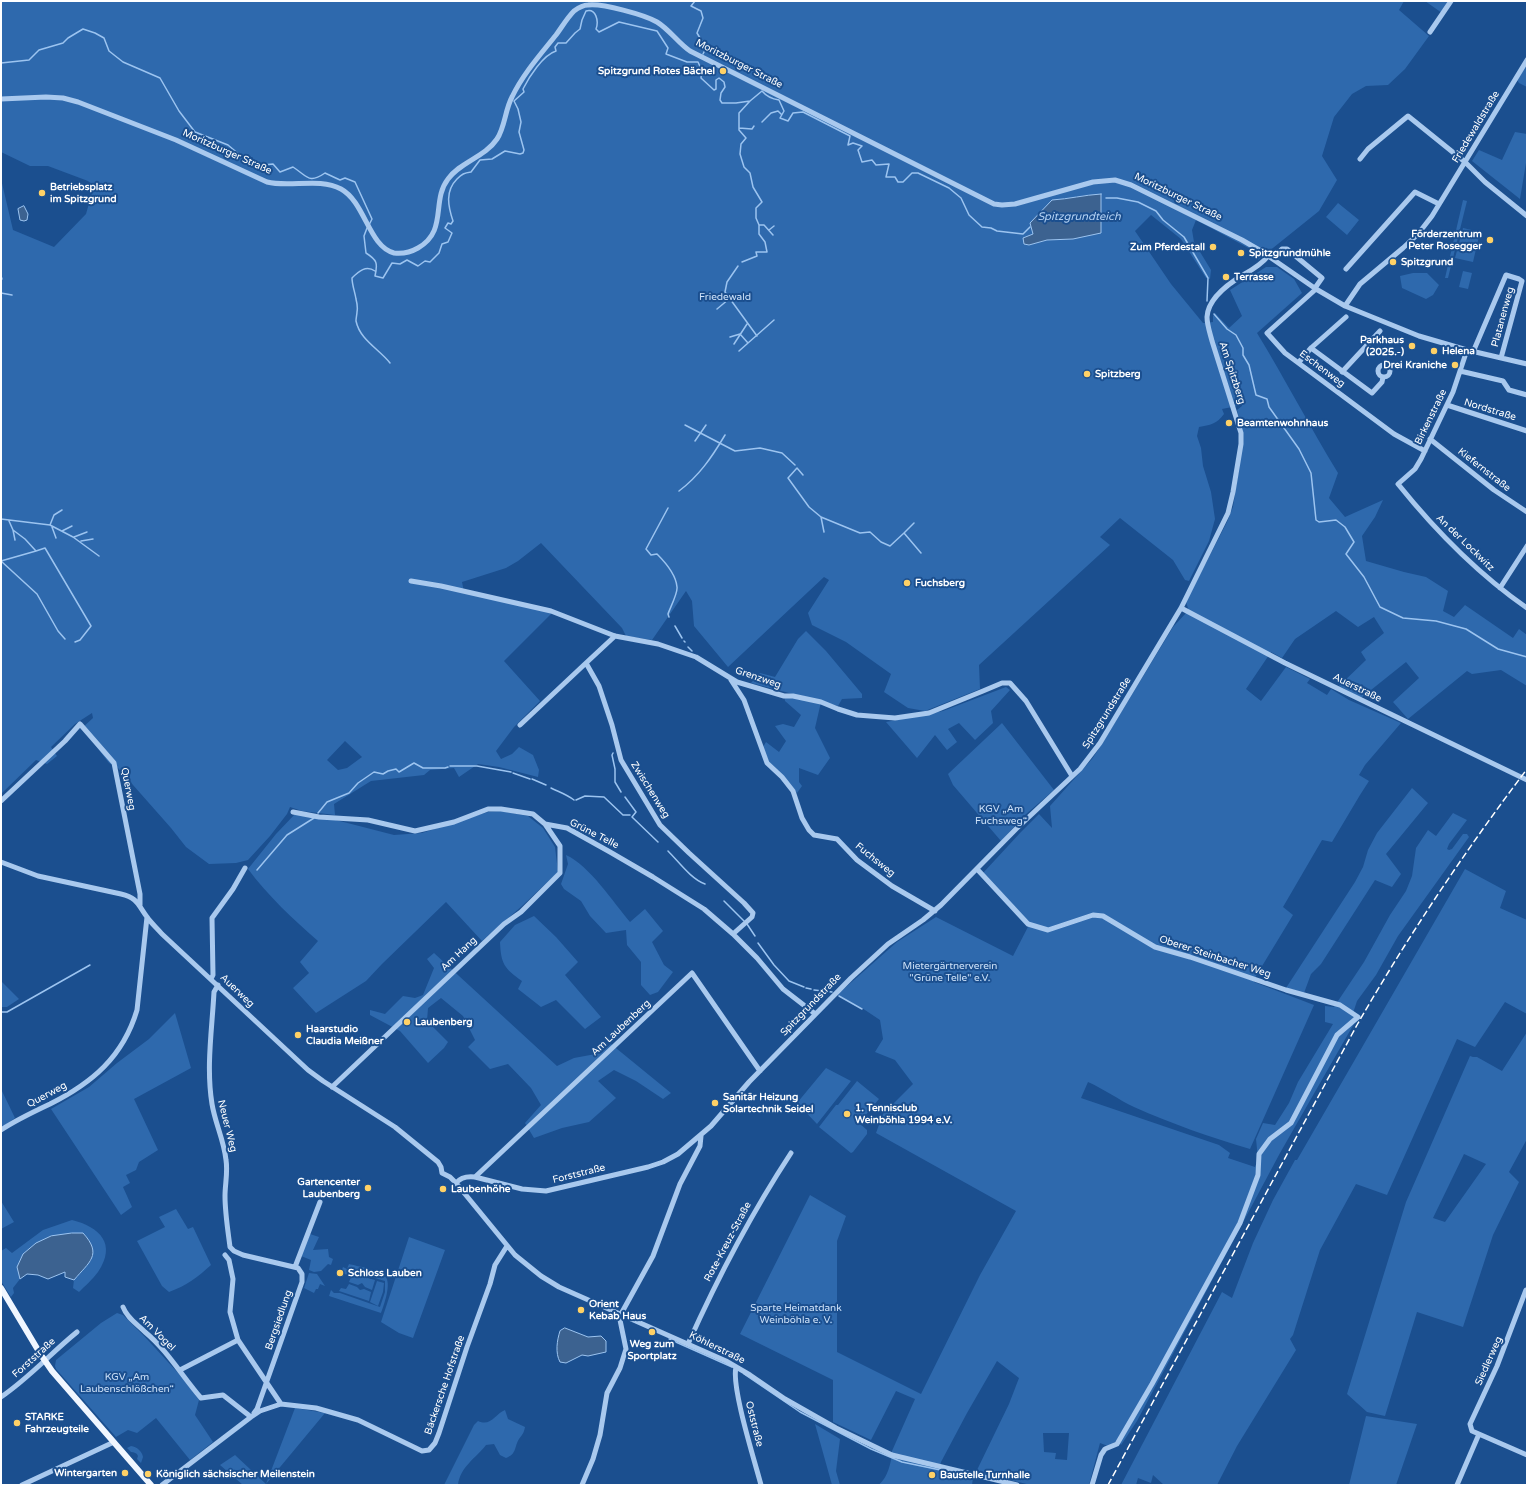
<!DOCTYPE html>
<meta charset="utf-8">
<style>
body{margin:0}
#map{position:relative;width:1528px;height:1486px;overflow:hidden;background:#1b4f8f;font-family:"Varela Round",sans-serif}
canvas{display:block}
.frame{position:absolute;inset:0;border:2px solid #fff;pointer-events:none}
</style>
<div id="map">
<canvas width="1528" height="1486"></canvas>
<div class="frame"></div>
</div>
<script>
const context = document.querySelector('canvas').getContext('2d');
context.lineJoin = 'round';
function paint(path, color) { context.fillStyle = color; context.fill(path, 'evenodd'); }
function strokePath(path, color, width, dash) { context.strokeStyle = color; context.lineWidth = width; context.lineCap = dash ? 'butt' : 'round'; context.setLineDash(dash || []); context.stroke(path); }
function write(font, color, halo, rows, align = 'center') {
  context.font = font + ' "Varela Round",sans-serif'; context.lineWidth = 4; context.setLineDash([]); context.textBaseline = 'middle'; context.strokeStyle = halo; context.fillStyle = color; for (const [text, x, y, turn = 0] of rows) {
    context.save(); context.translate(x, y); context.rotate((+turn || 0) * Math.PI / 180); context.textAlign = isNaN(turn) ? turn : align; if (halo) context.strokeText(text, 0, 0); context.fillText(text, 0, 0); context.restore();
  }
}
const green = new Path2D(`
 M1,1H1404L1399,10L1429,36L1405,69L1388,85L1366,86L1352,94L1334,117L1322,156L1337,180L1319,211L1258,260L1259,255L1256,252L1196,220L1192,230L1194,242L1211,270L1210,279L1206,278L1181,239L1151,215L1135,231L1171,284L1203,323L1213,322V316L1215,313L1229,328L1242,316L1230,290L1266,267H1277L1294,279L1302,293L1257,333C1285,379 1310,427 1338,473L1329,498L1345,517L1383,500L1375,517L1362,536L1366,561L1404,572L1426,577L1448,591L1443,611L1454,617L1465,605L1513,638L1519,629L1527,635V686L1501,670L1472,674L1467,671L1408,719L1393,702L1419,678L1406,662L1361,698L1339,686L1366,660L1361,652L1384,633L1374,617L1358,627L1336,611L1295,639L1282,658L1271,652L1246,689L1261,701L1286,667L1310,679L1307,683L1327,695L1331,689L1349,700L1401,723L1365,765L1359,775L1369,781L1360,795L1332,842L1322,840L1283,907L1293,915L1256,976L1254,982L1314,1005L1250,1149C1210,1137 1172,1124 1134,1107C1119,1100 1104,1089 1088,1082L1081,1098L1219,1145L1230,1153L1228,1158L1255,1167L1258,1159L1256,1139L1263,1123L1275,1125L1289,1103L1298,1082L1333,1024L1325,1022V1006L1334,1007L1364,962L1390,915L1406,891L1412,876L1416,848L1428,830L1436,836L1453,813L1467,820L1449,844L1447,849L1449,850L1452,849L1463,834H1467L1469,837L1398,936L1376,975L1357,1001L1353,1013L1355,1022L1280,1153L1137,1421L1121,1445L1118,1440L1108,1446L1100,1443L1089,1485H1031L980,1473L977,1470L1009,1404L1019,1378L997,1361L967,1413L941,1462L939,1471L973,1478L972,1485H878C887,1480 892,1461 892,1451L915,1399L896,1391L871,1440L833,1422V1380L740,1334L810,1195L846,1216L837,1241V1352L921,1394L980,1275L1016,1211L876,1133L883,1114L913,1084L895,1060L875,1052L883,1039L880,1020L862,1008L837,995L897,942L936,917L1013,956L1030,923L983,873L1020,833L1039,814L1052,828L1050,806L1092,759L1102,744L1173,627L1186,613L1188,608L1186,602L1227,522L1233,507L1239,469L1242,430L1237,410L1242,406V405L1222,409L1224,414C1217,424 1210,425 1199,427L1197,436L1201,448L1203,466L1211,492L1215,519L1209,541L1189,581L1185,580L1173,560L1120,518L1100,537L1110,545L979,665L980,689L925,711L908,708L884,692L891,674L846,642L812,625L808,613L829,580L824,577L728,667L694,626L692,601L686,591L652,640L626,636L622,628L541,543L518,561L506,568L462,582L464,592L552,613L504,661L540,701L514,727L496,751L501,759L512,754L519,747L533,755L539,770L538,777L499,767L478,764L459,777L454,768L430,770L424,775L371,781L334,804L335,815L302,811L290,807L287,814L270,836L248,860L236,863L209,864L186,847L171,828L118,768L109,763L82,728L93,718L92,713L75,724L51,747L57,756L47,764L36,760L1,794V179L13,230L54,247L86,214L94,186L88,181L48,166H30L1,152ZM1086,195L1073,239L1047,240L1029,245L1024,238L1033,234L1052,200L1066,199ZM345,741L362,757L347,768L338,770L327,760ZM1043,1433H1069L1067,1460L1055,1459L1056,1453L1044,1452Z
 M1425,1H1448L1442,13Z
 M1527,65V87L1519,83L1517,80Z
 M1515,132L1527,134V157L1520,199L1472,161L1479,150L1502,160Z
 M1463,200L1467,201L1448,278H1445Z
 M1338,203L1359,220L1347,235L1326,217Z
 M1463,228L1480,232L1473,262L1455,258Z
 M1463,271L1472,273L1468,289L1459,287Z
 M1413,273H1427L1439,285L1433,295L1426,299L1402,288L1400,276Z
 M806,631L826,651L862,694V698L842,699L838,706L751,683L760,673L775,677L798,639Z
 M1006,687L1010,690L991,711L993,723L975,740L959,723L948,729L957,742L947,750L935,735L917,758L886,722L943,711Z
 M784,696L821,702L815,728L830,758L818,775L799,768V782L802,786L797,793L769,762L763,747L766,742L779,752L786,741L775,726L783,724L794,727L801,715L785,701Z
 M1002,723L1054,790L1025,815L1001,841L953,785L948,774Z
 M1412,788L1428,803L1386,854L1401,874L1392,887L1375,880L1321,964L1311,974L1304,993L1286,988L1355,882L1363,867L1368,850L1377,833Z
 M501,811L528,816L543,828L555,847L558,872L522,906L482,941L446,902L382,964L366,981L316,1013L293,988L309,973L300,962L318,941C293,919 268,896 248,869L276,834L295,814L332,819L394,835L422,833L488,812Z
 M566,855C590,866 613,902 630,922L645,909L663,931L652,942L664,965L673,972L658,992L650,995L641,985V962L627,945L626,930L606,933L590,916L581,901L564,889L561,884L568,864Z
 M1465,869L1506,891L1500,908L1527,920V1014L1505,1002L1475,1047L1457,1039L1387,1195L1356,1184L1320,1250L1293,1335L1290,1339L1296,1350L1237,1446L1217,1485H1164L1153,1475L1151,1483L1138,1478L1136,1485H1121L1222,1292L1232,1298L1253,1243L1273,1200L1295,1160H1297Z
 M534,916L556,937L578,962L565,975L601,1017L585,1029L556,1000L541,1007L518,989L522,981C504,968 501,964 500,942L515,925Z
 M434,953L557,1066L574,1058L601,1053L611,1044L671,1093L663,1099L636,1081L614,1070L598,1081L616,1098L589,1122L562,1128L534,1138L525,1123L541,1105L531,1088L508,1064L490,1069L468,1047L475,1040L463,1016L441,998L428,1008L427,1021L448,1042L444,1048L428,1063L400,1031L370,1015V1010L385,1014L403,996L415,998L423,995L434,968L427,959Z
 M1,981L19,999L7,1007H1Z
 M175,1013L191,1068L134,1099L158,1150L139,1162L136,1170L126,1175L130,1183L123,1187L132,1207L121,1215L51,1109L89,1087L117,1063L149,1039Z
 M1527,1032V1139L1509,1172L1519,1182L1493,1235L1463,1327L1417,1312L1385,1416L1367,1412L1347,1394L1406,1202L1470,1056L1473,1057H1477L1502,1071ZM1464,1154L1486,1164L1445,1222L1433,1218Z
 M826,1068L851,1081L817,1124L797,1103Z
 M857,1081L879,1099L859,1123L867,1130V1134L853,1152L851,1153L819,1127L836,1105H838Z
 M1,1089L15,1118L1,1128Z
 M1,1201L14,1222L1,1229Z
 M176,1209L188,1229L193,1227L211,1265C198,1277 186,1286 169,1292L162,1286L137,1241L165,1227L159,1217Z
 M72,1220C100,1227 117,1244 98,1272C93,1279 85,1286 79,1292L73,1288L74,1280L92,1259L36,1243C22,1255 15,1259 20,1279L13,1288L14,1293L11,1297L1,1281V1251L6,1248L12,1253L43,1230Z
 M310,1234L319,1237L313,1250L328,1249L329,1257L333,1259L331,1265L328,1264L321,1271L314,1272L309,1270L311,1260L301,1256Z
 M409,1237L445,1250L413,1338L399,1333L381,1322Z
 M349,1264C356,1266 381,1270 385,1276C392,1283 384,1305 381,1313L329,1296L331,1290L334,1293H340L380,1307L385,1292V1281L350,1271L348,1269L347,1275L341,1272L343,1267L347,1269Z
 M309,1273L317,1274L325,1286L320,1284L318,1289H316L314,1293L304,1288Z
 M349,1273L375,1280L372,1290L365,1287L362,1283L358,1285L349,1282L351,1277L348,1276Z
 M377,1281L384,1283L383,1292L378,1306L370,1302Z
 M349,1284L357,1287L360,1290L364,1289L371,1292L369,1301L339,1291L341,1288L346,1289Z
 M117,1313L123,1315L145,1337L179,1374L199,1400L195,1415L213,1442L190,1460L156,1418L137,1433L128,1430L116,1437L56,1369L55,1366L56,1360L101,1323Z
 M295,1408L325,1413L266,1484L268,1485H243L220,1465L235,1455L266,1484Z
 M505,1410L508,1419L525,1427C524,1433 522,1435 519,1439C514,1447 517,1454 506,1458L500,1455L494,1444L486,1445C476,1458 460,1467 458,1485H444L474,1425L478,1421C491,1427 495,1414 505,1410Z
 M1366,1416L1417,1424L1396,1485H1349Z
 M815,1424L840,1439L836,1471L840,1485H832Z
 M131,1446C137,1447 142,1451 143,1457L141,1463L137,1459L138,1456C137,1453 134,1452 131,1452L127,1448Z`);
const water = new Path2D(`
 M1101,194V233L1073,239L1047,240L1029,245L1024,244L1023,238L1033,234L1030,223L1052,200C1069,199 1084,195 1101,194Z
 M24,206L28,214L27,220L24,221L20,220L18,209Z
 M72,1233H83C103,1255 89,1262 74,1280L65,1277V1272L48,1279L38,1275L27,1274L20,1279L17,1267L23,1254L36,1243L51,1236Z
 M565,1328L588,1337L601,1336L606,1341V1352L588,1356L582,1355L566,1363L560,1362C555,1353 557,1340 560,1331Z`);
const stream = new Path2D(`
 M695,1L691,6L701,11L703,18L697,33L706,48L703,54
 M1,63L29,60L39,50L63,43L68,38L83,29L95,33L104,38L109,51L123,62L160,78L179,111L195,132L228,145L253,166L273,164L280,172L293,167C308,177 309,184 325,173L340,180L345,178L355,182L372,219L369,225
 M762,122L771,113L778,111L781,114
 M739,128L752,129L754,126
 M1106,198H1117L1138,202L1156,211L1163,220L1184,237L1208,278L1207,301
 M759,225H764L773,235
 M367,228L364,236L366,253C377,260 378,263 375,276L383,278L392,263L400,264L407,260L418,266L425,261L430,262L439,253L442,244L448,242L452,233L445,228L448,223L451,224L453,221C448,206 445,191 457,179C462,174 464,173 471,172L480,160L492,159L505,151L520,154L523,153L524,150L519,132L521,122L518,109L514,101L524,92L523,89C529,77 543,55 556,51L555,47L558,43H566L575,33L580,29L582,20L586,11C596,8 599,21 596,29L599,32L619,22L657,31L668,48L666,54L687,62H698L702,71L701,78L714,90L716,89V80L719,78L724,82L725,87L721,93L720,100L722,103H736L750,101L762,91C767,97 772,99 779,100L784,111L780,118L788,121L793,113L803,112L850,136L848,145L853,143L862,146L858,150L862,162L872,160L876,165L889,164L886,177H895L898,182H903L912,173H918L949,188L961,198L969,215L982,227L991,228L997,231L1023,234L1030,227
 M769,230L774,226
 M742,262L757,256L756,252H767L765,242L759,234V225L756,218V208L762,202L753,187L750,173L744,167L740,154L741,144L746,138L739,130V113L750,101
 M738,266L727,282L725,292L757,336
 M375,271C366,265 359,271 352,278C352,285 355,292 356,299C357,303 358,307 357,312C357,314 356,318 356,321C360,340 379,349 390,363
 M1,276L2,279
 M1,293L12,295
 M717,309L729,299
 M1214,314L1227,329L1236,335L1243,348V355L1249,365L1256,395L1267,399L1269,407L1299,449L1311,473L1316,520L1319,522L1336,520L1345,527L1354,542L1346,554L1364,577L1380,607L1403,618L1436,621L1466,629L1498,649L1527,657
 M730,337L740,334L748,343
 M734,344L747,324
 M739,351L774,320
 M685,425L735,451L760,448L782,453L795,465
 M695,441L706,425
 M803,475L797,468L788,478L809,507L821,517L860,533L870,532L881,542L890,546L904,533L921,553
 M679,491C699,476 712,457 725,435
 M668,508L646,549L651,555L657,554C665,562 676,574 677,587C678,593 670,608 668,614L669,617
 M821,517L824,532
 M1,519L50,525L73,537L99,556
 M9,521L13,530L15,540
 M50,525L54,515L62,510
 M52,527L56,538
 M13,530L25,539L36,551L45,548L91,626L80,640L75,642
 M62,531L72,526
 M904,533L914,523
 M74,537L87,532
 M81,541L93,539
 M36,551L1,561L37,594L58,631L65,639
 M675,626L682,638
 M684,641L685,642
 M688,647L692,651
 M613,753L612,755L615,769V782L621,792
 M450,766H477L511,772
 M513,773L530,779
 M532,779L546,785
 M551,788C559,792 566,794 574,800
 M625,797L636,812L632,817L658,842
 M576,800L585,796L604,797L623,815H630
 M318,813L327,802L349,793L358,783L374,772L383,774L388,771L396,769L399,772L414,763L423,768H445L448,767
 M668,851C679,862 691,879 705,884
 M257,870L287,835L314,818
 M724,901L744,921
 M747,924L755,936
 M758,943L774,965L789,981L804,987
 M806,988L811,989
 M814,990L832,992
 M839,996L862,1009
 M1,1012H7L90,965
 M669,1339L732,1367
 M744,1374L800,1412L871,1449L902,1462L974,1477`);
const minor = new Path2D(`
 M1430,32L1451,1
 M1,99L46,97L63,98L78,102L176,140L267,182C290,188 319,177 341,189C365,202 369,247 394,253C402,254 411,252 418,248C448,231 431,201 448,179C460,162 485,157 497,139C505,127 505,110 512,97C523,74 540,55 556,35C562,27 567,18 574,11C578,8 582,5 588,5C602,3 645,15 657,22C670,30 678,43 690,51L994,204L1002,205L1015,204L1093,182L1115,180L1131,185L1242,240L1261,251L1316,289L1345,306L1419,336L1467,350L1527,364
 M1360,159L1368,149L1408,116L1465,162L1485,182L1527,216
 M1273,259L1282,249H1287L1322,278L1315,288
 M1346,269L1415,192L1439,204
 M1316,289L1267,333L1285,353L1394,434L1425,451
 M1345,306L1360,284L1403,248L1418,234L1432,216L1527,60
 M1311,348L1372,393L1382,382L1383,377
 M1467,350L1453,392L1421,459L1415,469L1398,484C1435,530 1478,574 1527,608
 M1473,352L1506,275L1519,279L1522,281L1501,358
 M1299,362L1311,348L1346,317
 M1378 371a6 6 0 1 1 12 0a6 6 0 1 1-12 0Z
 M1460,371L1503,381L1509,390L1527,395
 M1342,372L1380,331
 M1447,405L1527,431
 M1430,439L1494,490L1527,512
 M411,581L441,586L551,611L615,636L658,644L696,657L737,682L784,696H793L821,702L838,709L857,715L895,718L929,713L983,691L1002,683H1010L1026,701L1072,776
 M1500,588L1527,546
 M1181,608L1285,663L1527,780
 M615,636L586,663L599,686L612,725L621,760L660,825L689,853L744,903L753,913L752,917L733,934
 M731,680L744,700L767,763L782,777L793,791L802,818L809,830L814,835L837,839L857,860L892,886L935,911
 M520,725L586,663
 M1,801L65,741L80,724L114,763L140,894V905
 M293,812L319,817L368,820L415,831L454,822L488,809H501L533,814L545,824L567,828L610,852L653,877L704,909L733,934L757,958L783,989L814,1013
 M1,862L38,876L121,894C138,898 138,905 147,917C151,923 157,928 162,934L308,1070L323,1081L395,1127L438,1162L441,1167L442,1173L450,1177L456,1183L515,1255L541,1276L559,1287L726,1361L750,1375L785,1399L836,1428L892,1455L1017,1485
 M977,869L1028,924L1048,930L1093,915L1103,916L1155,947L1190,957L1286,990L1340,1005L1358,1017L1337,1035L1291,1123L1270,1139L1259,1154L1258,1175L1240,1223L1152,1384L1117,1444L1105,1449L1101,1455L1092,1485
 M211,979L213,975L212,918L233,889L245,868
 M218,985L214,992C212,1030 206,1067 212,1104C215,1123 224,1140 226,1160C228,1172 225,1184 225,1196C225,1213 228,1231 230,1247L234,1251L243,1255L298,1268L302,1274V1282L257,1409L254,1413
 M332,1087L504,924L521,912L560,873V846L545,824
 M1,1130C16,1120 33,1112 50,1104C92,1083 123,1057 137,1010L147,917
 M475,1177L692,973L760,1071
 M456,1183C461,1177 467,1176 475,1177L522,1189L546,1191L648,1167L663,1162L678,1154L711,1126L749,1082L851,978L888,944L923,920L941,905L1016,829L1080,769L1100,743L1181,608L1228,513L1233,492L1241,444V433L1212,341C1210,333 1207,325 1207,317C1208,298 1228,284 1243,275C1252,270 1262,264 1268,256
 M225,1255L229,1260L233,1279L230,1312L238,1340L281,1404
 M295,1267L320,1202
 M1526,1290L1497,1366L1470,1424L1472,1431L1527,1455
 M123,1307C127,1318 137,1324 145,1332C167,1350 182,1376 201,1398L223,1395L251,1417
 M688,1344C718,1277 751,1214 791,1153
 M736,1367C731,1387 755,1462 761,1485
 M180,1370L238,1340
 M1,1397C29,1378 51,1353 77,1332
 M22,1485L114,1442
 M162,1485L251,1417L260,1411L281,1404L316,1408L358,1420L422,1451L429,1450L435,1443L439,1433L467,1347L490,1284L495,1265L507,1246
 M582,1485L593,1459L600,1435L607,1393L620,1368L626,1349L620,1320L621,1314L653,1256L680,1184L700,1146L701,1136
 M1457,1485L1479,1434`);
const major = new Path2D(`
 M1,1288L41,1355L52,1371L151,1485`);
const rail = new Path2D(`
 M1108,1485L1357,1025C1408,936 1465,851 1527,769`);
const markers = [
 [723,71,4,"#ffd166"],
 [42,193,4,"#ffd166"],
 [1490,240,4,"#ffd166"],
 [1213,247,4,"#ffd166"],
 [1241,253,4,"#ffd166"],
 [1393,262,4,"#ffd166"],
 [1226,277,4,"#ffd166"],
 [1412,346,4,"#ffd166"],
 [1434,351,4,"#ffd166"],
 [1455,365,4,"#ffd166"],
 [1087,374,4,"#ffd166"],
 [1229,423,4,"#ffd166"],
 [907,583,4,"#ffd166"],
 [407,1022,4,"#ffd166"],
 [298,1035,4,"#ffd166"],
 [715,1103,4,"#ffd166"],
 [847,1114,4,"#ffd166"],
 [368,1188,4,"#ffd166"],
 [443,1189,4,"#ffd166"],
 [340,1273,4,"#ffd166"],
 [581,1310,4,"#ffd166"],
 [652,1332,4,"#ffd166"],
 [17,1423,4,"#ffd166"],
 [125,1473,4,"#ffd166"],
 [148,1474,4,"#ffd166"],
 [932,1475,4,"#ffd166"]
];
const streetNames = [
 ["Moritzburger Straße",739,64,27],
 ["Friedewaldstraße",1476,127,-59],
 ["Moritzburger Straße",227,152,24],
 ["Moritzburger Straße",1178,197,26],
 ["Platanenweg",1503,317,-75],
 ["Eschenweg",1322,369,37],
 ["Am Spitzberg",1232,373,72],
 ["Nordstraße",1490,410,17],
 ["Birkenstraße",1431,417,-64],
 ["Kiefernstraße",1484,470,38],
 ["An der Lockwitz",1465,543,44],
 ["Grenzweg",758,678,19],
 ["Auerstraße",1357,688,26],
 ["Spitzgrundstraße",1107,713,-58],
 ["Querweg",128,789,79],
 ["Zwischenweg",650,790,58],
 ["Grüne Telle",594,834,27],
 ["Fuchsweg",875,860,39],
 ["Am Hang",459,954,-43],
 ["Oberer Steinbacher Weg",1215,957,18],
 ["Auerweg",237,991,44],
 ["Spitzgrundstraße",811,1005,-46],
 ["Am Laubenberg",621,1028,-43],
 ["Querweg",47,1095,-28],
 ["Neuer Weg",227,1126,76],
 ["Forststraße",579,1174,-14],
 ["Rote-Kreuz-Straße",728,1242,-62],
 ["Bergsiedlung",279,1320,-71],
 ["Am Vogel",157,1333,45],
 ["Köhlerstraße",717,1348,26],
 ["Forststraße",34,1358,-42],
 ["Siedlerweg",1489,1361,-66],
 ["Bäckersche Hofstraße",445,1385,-71],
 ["Oststraße",754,1424,76]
];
const poiNames = [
 ["Spitzgrund Rotes Bächel",715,71,"right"],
 ["Betriebsplatz",50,187],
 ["im Spitzgrund",50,199],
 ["Förderzentrum",1482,234,"right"],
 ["Peter Rosegger",1482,246,"right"],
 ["Zum Pferdestall",1205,247,"right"],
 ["Spitzgrundmühle",1249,253],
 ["Spitzgrund",1401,262],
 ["Terrasse",1234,277],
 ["Parkhaus",1404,340,"right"],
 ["(2025.-)",1404,352,"right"],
 ["Helena",1442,351],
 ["Drei Kraniche",1447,365,"right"],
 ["Spitzberg",1095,374],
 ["Beamtenwohnhaus",1237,423],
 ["Fuchsberg",915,583],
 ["Laubenberg",415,1022],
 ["Haarstudio",306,1029],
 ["Claudia Meißner",306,1041],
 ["Sanitär Heizung",723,1097],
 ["Solartechnik Seidel",723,1109],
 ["1. Tennisclub",855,1108],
 ["Weinböhla 1994 e.V.",855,1120],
 ["Gartencenter",360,1182,"right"],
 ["Laubenberg",360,1194,"right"],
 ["Laubenhöhe",451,1189],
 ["Schloss Lauben",348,1273],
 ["Orient",589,1304],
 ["Kebab Haus",589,1316],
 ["Weg zum",652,1344,"center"],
 ["Sportplatz",652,1356,"center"],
 ["STARKE",25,1417],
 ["Fahrzeugteile",25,1429],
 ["Wintergarten",117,1473,"right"],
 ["Königlich sächsischer Meilenstein",156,1474],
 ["Baustelle Turnhalle",940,1475]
];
const parkNames = [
 ["Friedewald",725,297],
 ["KGV „Am",1001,809],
 ["Fuchsweg“",1001,821],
 ["Mietergärtnerverein",950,966],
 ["\"Grüne Telle\" e.V.",950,978],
 ["Sparte Heimatdank",796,1308],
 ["Weinböhla e. V.",796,1320],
 ["KGV „Am",127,1377],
 ["Laubenschlößchen“",127,1389]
];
const waterNames = [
 ["Spitzgrundteich",1079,217]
];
paint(green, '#2e69ad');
paint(water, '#3c6290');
strokePath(water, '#9cc4f0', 1);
strokePath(stream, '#9cc4f0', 1.5);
strokePath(minor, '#a9c9ee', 5);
strokePath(major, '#f0f6ff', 6);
strokePath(rail, '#fff', 1.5, [7, 3]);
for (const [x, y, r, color] of markers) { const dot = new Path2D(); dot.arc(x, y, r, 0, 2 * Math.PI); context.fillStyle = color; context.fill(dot); strokePath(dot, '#1b4f8f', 1.5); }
write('10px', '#fff', '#1b4f8f', streetNames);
write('bold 10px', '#fff', '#1b4f8f', poiNames, 'left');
write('10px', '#cfe3fa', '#1b4f8f', parkNames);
write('italic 11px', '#b5d3f5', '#1b4f8f', waterNames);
</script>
